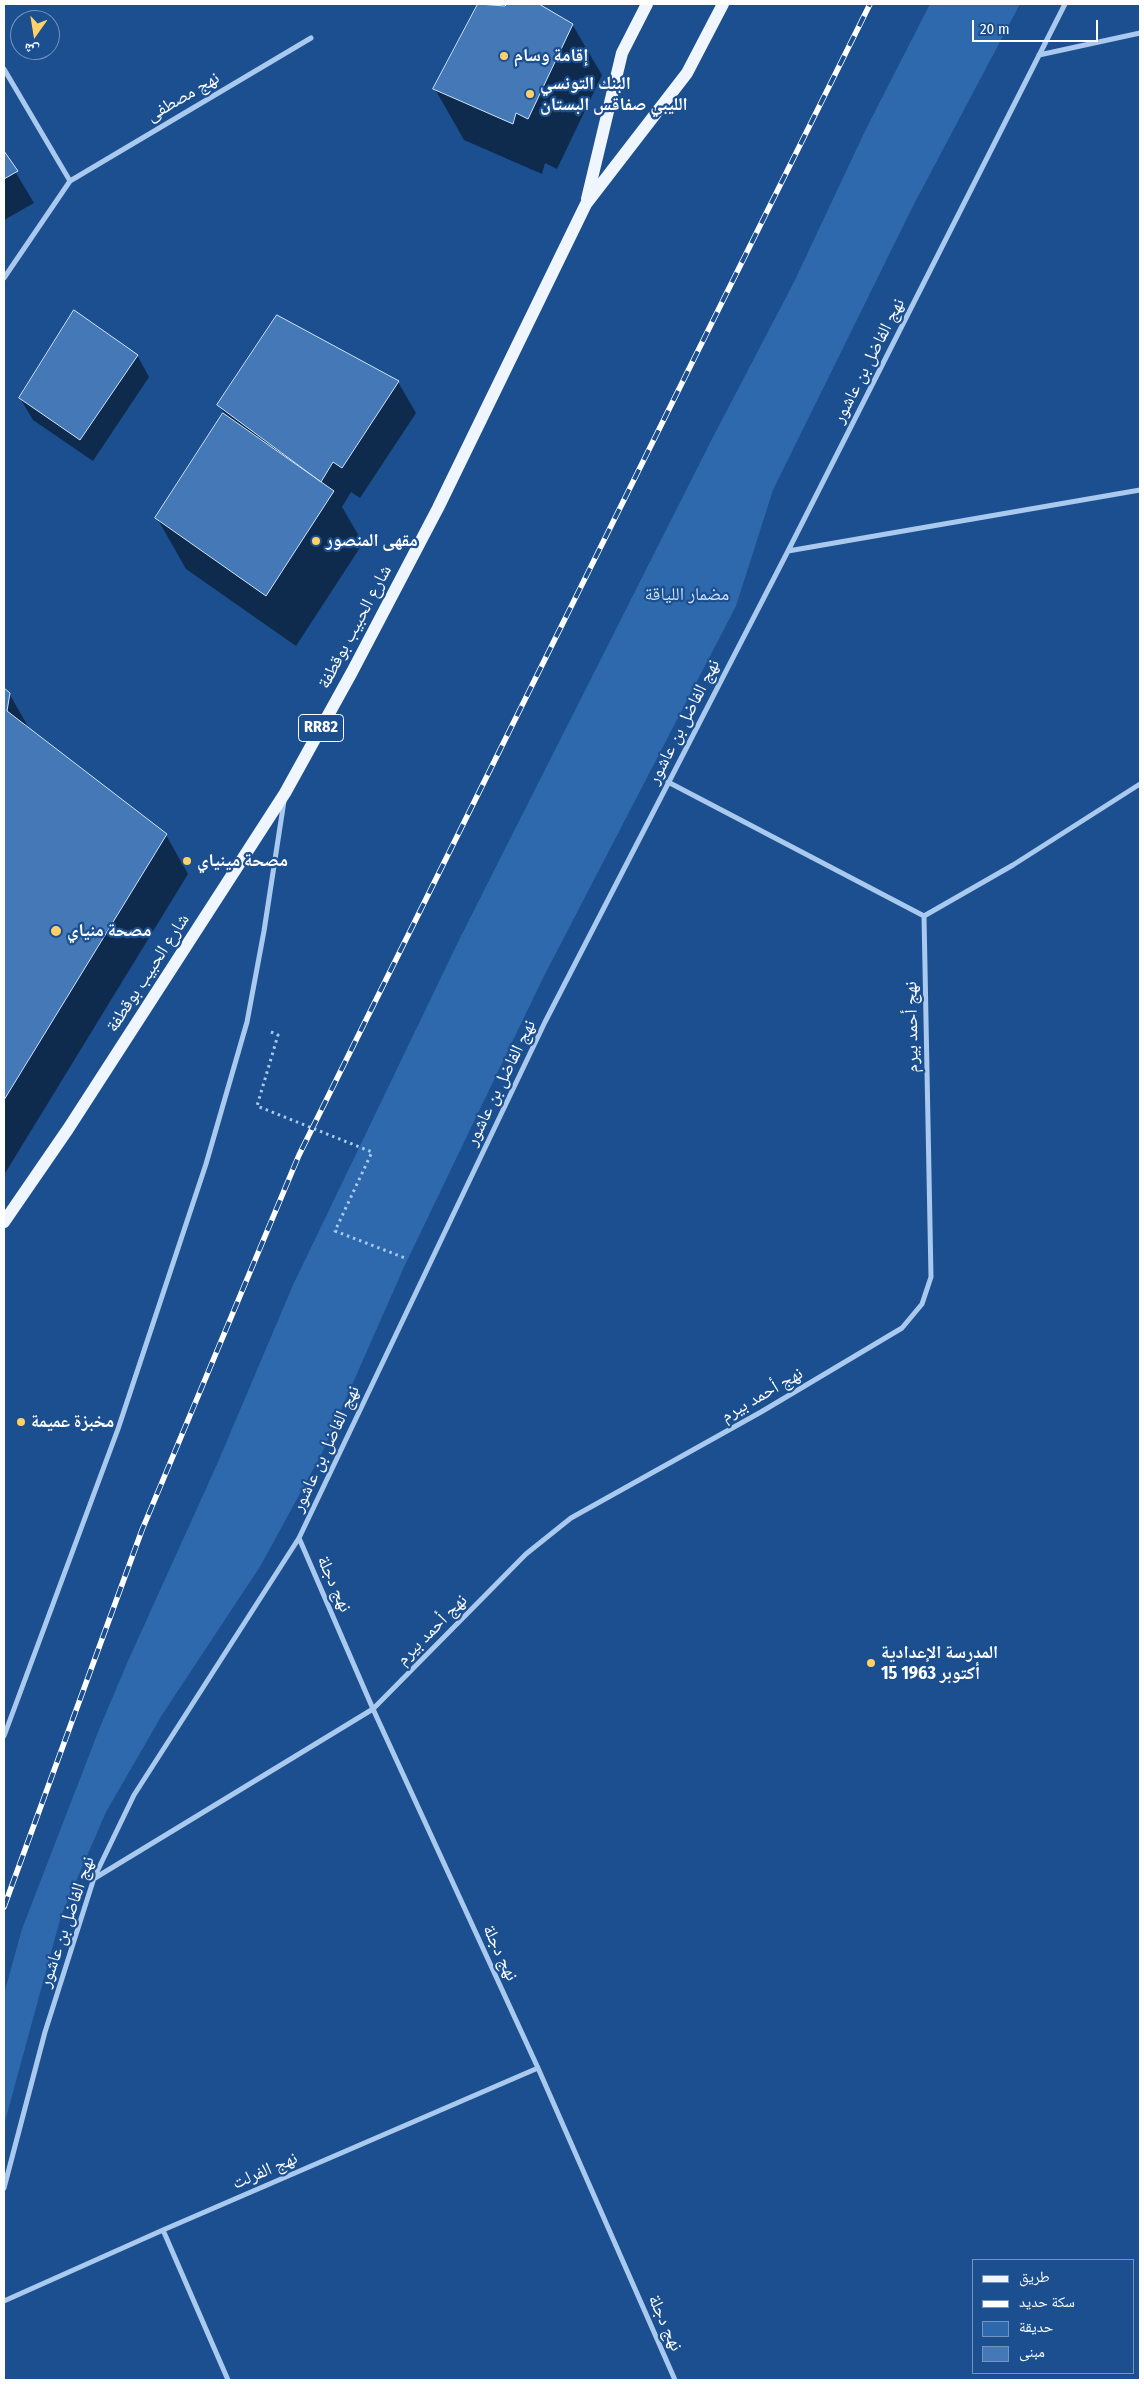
<!DOCTYPE html>
<meta charset="utf-8">
<style>
body{margin:0}
#map{position:relative;width:1144px;height:2384px;overflow:hidden;background:#1b4f8f;font-family:"Fira Sans Condensed","Noto Naskh Arabic",sans-serif}
canvas{display:block}
.frame{position:absolute;inset:0;border:5px solid #fff;pointer-events:none}
.legend{position:absolute;left:972px;top:2259px;width:162px;height:115px;box-sizing:border-box;background:#1b4f8f;border:1px solid #7695bc;margin:0;padding:6px 9px;list-style:none;font-size:15px;color:#fff}
.legend li{display:flex;align-items:center;gap:10px;height:25px}
.legend b{width:25px;border:1px solid #7695bc}
.north{position:absolute;left:10px;top:10px;width:50px;height:50px;box-sizing:border-box;background:#1b4f8f;border:1px solid #7695bc;border-radius:50%;rotate:193deg;font-size:14px;font-weight:700;line-height:20px;text-align:center;color:#fff}
.north::after{content:'';display:block;margin:auto;width:18px;height:22px;background:#ffd166;clip-path:polygon(50% 0,100% 100%,50% 72%,0 100%)}
.scale{position:absolute;left:972px;top:20px;width:126px;height:22px;box-sizing:border-box;border:2px solid #fff;border-top:0;padding-left:6px;font-size:15px;line-height:18px;white-space:nowrap;color:#fff;-webkit-text-stroke:4px #1b4f8f;paint-order:stroke}
</style>
<div id="map">
<canvas width="1144" height="2384"></canvas>
<div class="frame"></div>
<ul class="legend">
<li><b style="height:6px;background:#f0f6ff"></b>طريق</li>
<li><b style="height:6px;background:#fff"></b>سكة حديد</li>
<li><b style="height:14px;background:#2e69ad"></b>حديقة</li>
<li><b style="height:14px;background:#4478b7"></b>مبنى</li>
</ul>
<div class="north">ش</div>
<div class="scale">20 m</div>
</div>
<script>
const context = document.querySelector('canvas').getContext('2d');
context.lineJoin = 'round';
function paint(path, color) { context.fillStyle = color; context.fill(path, 'evenodd'); }
function strokePath(path, color, width, dash) { context.strokeStyle = color; context.lineWidth = width; context.lineCap = dash ? 'butt' : 'round'; context.setLineDash(dash || []); context.stroke(path); }
function write(font, color, halo, rows, align = 'center') {
  context.font = font + ' "Fira Sans Condensed","Noto Naskh Arabic",sans-serif'; context.lineWidth = 4.5; context.setLineDash([]); context.textBaseline = 'middle'; context.strokeStyle = halo; context.fillStyle = color; for (const [text, x, y, turn = 0] of rows) {
    context.save(); context.translate(x, y); context.rotate((+turn || 0) * Math.PI / 180); context.textAlign = isNaN(turn) ? turn : align; if (halo) context.strokeText(text, 0, 0); context.fillText(text, 0, 0); context.restore();
  }
}
const green = new Path2D(`
 M930,4H1020L913,206L773,490L736,606L543,978L404,1267L322,1453L261,1565L162,1715L106,1812L61,1916L4,2125V1994L22,1929L100,1727L128,1661L218,1462L293,1285L459,940L713,437L794,282L866,129Z`);
const shadow = new Path2D(`
 M479,4H493L505,7L508,4H537L572,24L602,75L557,169L545,163L542,174L464,140L435,89Z
 M4,153L34,203L4,220Z
 M137,355L149,377L93,461L33,420L20,398Z
 M398,382L416,413L360,498L351,492L342,507L363,543L296,646L186,569L157,518L224,414L219,405Z
 M4,689L9,693L31,732L166,835L188,874L4,1175Z`);
const building = new Path2D(`
 M478,4L505,6L507,4H539L573,24L528,119L516,113L513,124L433,89Z
 M4,151L18,171L4,179Z
 M74,310L138,355L80,440L19,398Z
 M277,315L399,381L342,468L333,462L321,482L217,405Z
 M223,413L334,491L266,596L155,518Z
 M4,688L10,693L7,711L167,834L4,1100Z`);
const path = new Path2D(`
 M271,1032L278,1035L257,1106L372,1152L335,1231L405,1258`);
const street = new Path2D(`
 M1039,55L1140,33
 M4,69L70,181L4,278
 M70,181L311,38
 M788,551L1140,490
 M668,782L924,916
 M299,1538L373,1709L538,2068L675,2380
 M4,1736L118,1429L206,1164L247,1022L264,931L284,801
 M95,1878L373,1709L526,1554L571,1518L761,1412L902,1328L922,1304L931,1277L924,916L1013,865L1140,784
 M4,2188L45,2032L94,1878L134,1795L299,1538L545,1022L788,551L1065,4
 M163,2230L228,2380
 M4,2301L163,2230L538,2068`);
const primary = new Path2D(`
 M587,199L622,53L647,4
 M4,1222L68,1129L285,793L352,672L438,508L586,204L687,73L723,4`);
const rail = new Path2D(`
 M4,1907L142,1530L299,1155L870,4`);
const markers = [
 [504,56,5,"#ffd166"],
 [530,94,5,"#ffd166"],
 [316,541,5,"#ffd166"],
 [187,861,5,"#ffd166"],
 [56,931,6,"#ffd166"],
 [21,1422,5,"#ffd166"],
 [871,1663,5,"#ffd166"]
];
const shields = [
 [321,728,45]
];
const shieldNames = [
 ["RR82",321,728]
];
const poiNames = [
 ["إقامة وسام",514,56],
 ["البنك التونسي",540,84],
 ["الليبي صفاقس البستان",540,105],
 ["مقهى المنصور",326,541],
 ["مصحة مينياي",197,861],
 ["مصحة منياي",67,931],
 ["مخبزة عميمة",31,1422],
 ["المدرسة الإعدادية",881,1653],
 ["15 أكتوبر 1963",881,1674]
];
const streetNames = [
 ["نهج مصطفى",183,97,-30],
 ["نهج الفاضل بن عاشور",869,361,-63],
 ["شارع الحبيب بوقطفة",355,627,-62],
 ["نهج الفاضل بن عاشور",684,722,-63],
 ["شارع الحبيب بوقطفة",148,973,-57],
 ["نهج أحمد بيرم",912,1027,-91],
 ["نهج الفاضل بن عاشور",501,1083,-64],
 ["نهج أحمد بيرم",762,1395,-30],
 ["نهج الفاضل بن عاشور",326,1449,-65],
 ["نهج دجلة",334,1584,66],
 ["نهج أحمد بيرم",432,1630,-45],
 ["نهج الفاضل بن عاشور",67,1922,-71],
 ["نهج دجلة",500,1953,65],
 ["نهج الفرلت",265,2171,-23],
 ["نهج دجلة",665,2323,66]
];
const parkNames = [
 ["مضمار اللياقة",687,595]
];
paint(green, '#2e69ad');
paint(shadow, '#0007');
paint(building, '#4478b7');
strokePath(building, '#cfe3fa', 1);
strokePath(path, '#a9c9ee', 3, [2.5, 4]);
strokePath(street, '#a9c9ee', 5);
strokePath(primary, '#f0f6ff', 12);
strokePath(rail, '#fff', 5.5);
strokePath(rail, '#1b4f8f', 4, [11]);
for (const [x, y, r, color] of markers) { const dot = new Path2D(); dot.arc(x, y, r, 0, 2 * Math.PI); context.fillStyle = color; context.fill(dot); strokePath(dot, '#1b4f8f', 2); }
for (const [x, y, w] of shields) { const box = new Path2D(); box.roundRect(x - w / 2, y - 13.5, w, 27, 4); context.fillStyle = '#1b4f8f'; context.fill(box); strokePath(box, '#fff', 1); }
write('bold 16px', '#fff', null, shieldNames);
write('bold 18px', '#fff', '#1b4f8f', poiNames, 'left');
write('18px', '#fff', '#1b4f8f', streetNames);
write('18px', '#cfe3fa', '#1b4f8f', parkNames);
</script>
